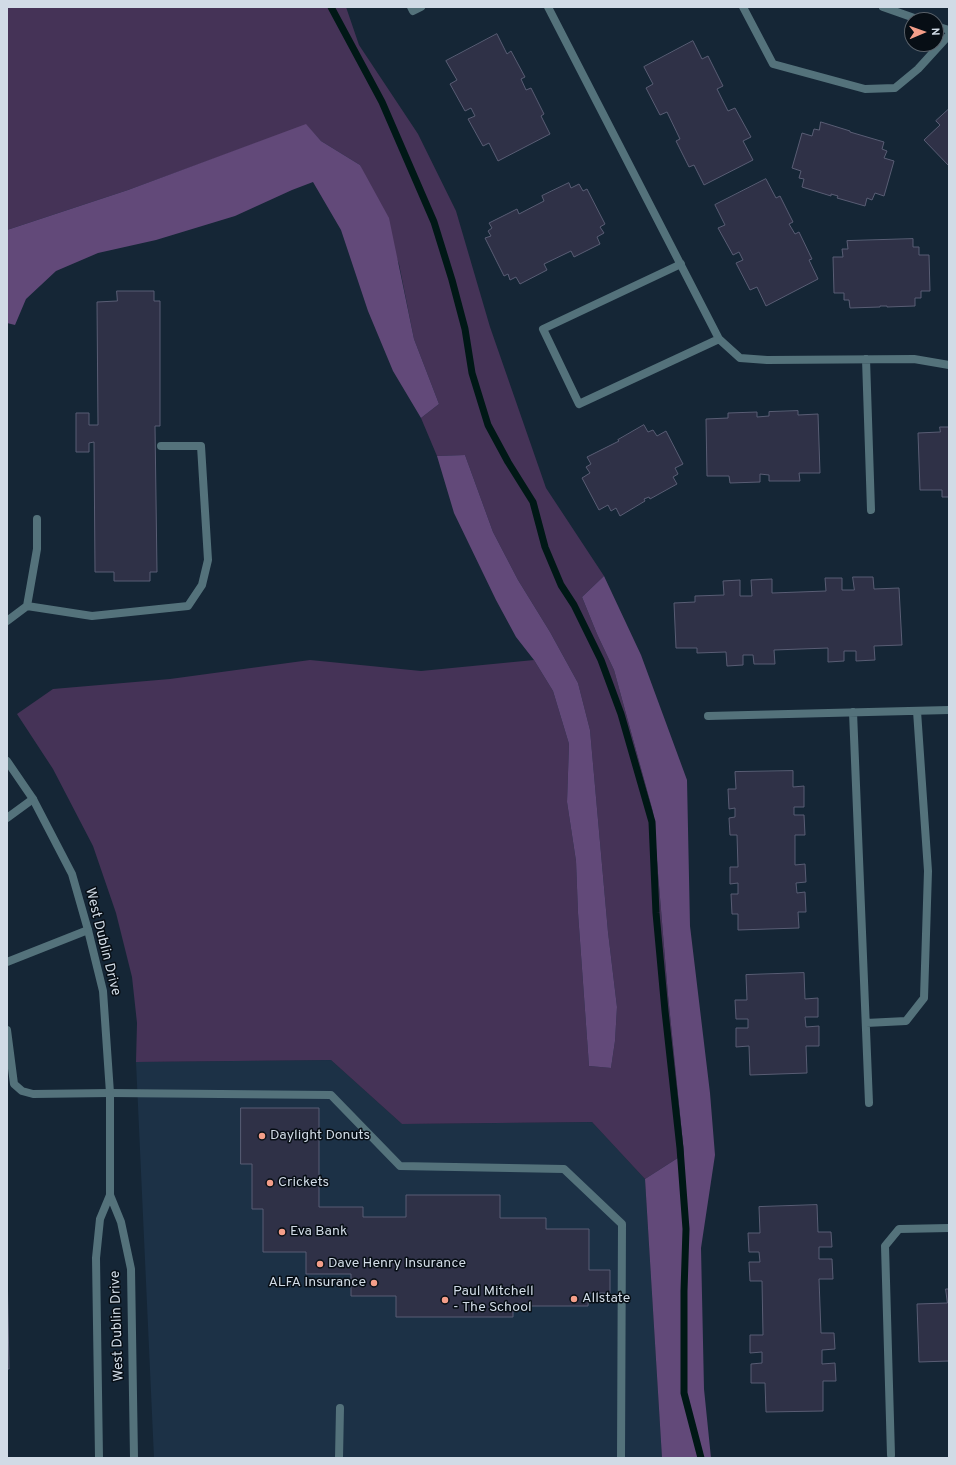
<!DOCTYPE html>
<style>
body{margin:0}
#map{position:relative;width:956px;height:1465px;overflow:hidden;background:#152636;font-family:Overpass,sans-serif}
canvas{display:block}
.frame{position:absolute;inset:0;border:8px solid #d1dbe6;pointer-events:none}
.north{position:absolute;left:904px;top:12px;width:40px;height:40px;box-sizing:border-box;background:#070e15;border:1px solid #586069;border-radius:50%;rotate:88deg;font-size:11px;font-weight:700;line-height:16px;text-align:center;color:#d1dbe6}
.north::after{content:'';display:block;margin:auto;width:14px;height:18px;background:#f49e89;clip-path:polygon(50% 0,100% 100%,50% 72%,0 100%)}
</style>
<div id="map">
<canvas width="956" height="1465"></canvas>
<div class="frame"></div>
<div class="north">N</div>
</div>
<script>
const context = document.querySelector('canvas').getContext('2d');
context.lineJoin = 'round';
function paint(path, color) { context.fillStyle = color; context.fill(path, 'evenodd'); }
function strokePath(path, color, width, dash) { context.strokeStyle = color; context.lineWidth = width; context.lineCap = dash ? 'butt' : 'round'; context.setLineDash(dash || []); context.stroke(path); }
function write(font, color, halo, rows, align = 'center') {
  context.font = font + ' Overpass,sans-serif'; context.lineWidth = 3; context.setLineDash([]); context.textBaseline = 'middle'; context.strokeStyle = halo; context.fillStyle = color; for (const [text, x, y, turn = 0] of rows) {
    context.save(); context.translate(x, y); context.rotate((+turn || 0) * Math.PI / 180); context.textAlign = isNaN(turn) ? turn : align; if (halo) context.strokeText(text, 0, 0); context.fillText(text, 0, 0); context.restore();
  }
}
const built = new Path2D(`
 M331,1060L402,1124L592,1122L645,1179L662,1458H154L136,1062Z`);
const green = new Path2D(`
 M7,7H346L359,45L418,134L456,211L490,327L546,488L604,576L582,597L597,634L614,670L653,812L668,995L684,1154L645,1179L592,1122L402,1124L331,1060L136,1062L137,1023L132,977L116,913L93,846L53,769L17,714L53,689L170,679L310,660L421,671L534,660L553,691L569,744L567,802L576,861L578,913L589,1066L611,1068L615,1041L617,1007L608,932L590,730L578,683L550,632L518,580L493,532L465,455L437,456L421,418L439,404L414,339L399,264L360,165L321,141L306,125L128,190L7,230Z`);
const forest = new Path2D(`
 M306,124L321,141L360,165L389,218L414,339L439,404L421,418L393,371L368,311L341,230L313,182L292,190L235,216L156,240L98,253L56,271L26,299L15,325L7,323V230L128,190Z
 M465,455L493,532L518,580L550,632L578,683L590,730L608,932L617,1007L615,1041L611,1068L589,1066L578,913L576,861L567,802L569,744L553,691L534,660L516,637L496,600L454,513L437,456Z
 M604,576L641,655L687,780L690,926L710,1093L715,1155L701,1248L704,1389L711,1458H662L645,1179L684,1154L668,995L653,812L614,670L597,634L582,597Z`);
const stream = new Path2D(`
 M331,7L382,102L434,222L452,280L465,329L472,373L488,425L508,462L533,502L545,547L561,585L574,605L601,660L621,714L652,822L656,913L665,1011L680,1148L686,1229L684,1291V1393L701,1458`);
const building = new Path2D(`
 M497,34L507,54L511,51L525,77L521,79L526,90L531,88L544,114L541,116L550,134L498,161L489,143L483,146L468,119L475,116L471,108L465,111L450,84L457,80L446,61Z
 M693,41L702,59L708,56L723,86L717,89L728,111L735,108L751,137L743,141L753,160L704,185L694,165L689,167L676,141L680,139L667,112L660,115L646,88L653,84L644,67Z
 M949,109V166L924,140L940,125L936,121Z
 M821,122L850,131V132L884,142L882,149L887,151L884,158L894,161L884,196L875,193L872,200L867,198L865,206L837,198L838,196L831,194V196L802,187L804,179L799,178L801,171L792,168L802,133L812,136L814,129L819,130Z
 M766,179L776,198L780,196L793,222L789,224L795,234L799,232L812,259L809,260L818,279L766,306L757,287L750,290L736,263L743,260L739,252L733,255L718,228L725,225L715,205Z
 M569,183L571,188L579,184L583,191L587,189L605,224L600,227L604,233L597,237L600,244L574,257L571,251L544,264L547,270L520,284L516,277L510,280L508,274L504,276L485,238L491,236L488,231L492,228L489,223L517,209L519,214L544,201L542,196Z
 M913,239V247H919V255H929L930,291H921V298H915V306L887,307V306H880V307L850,308L849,300H844V293H834L833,257H843L842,249H848L847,241Z
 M117,291H154V301H160V426H155L157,572H150V581H114V572H95L94,442L89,443V452H76V413H89V425H98L97,302L117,301Z
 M798,411V415L818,414L820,473H799L800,481H769V475L760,474V482L730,483L729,476H707L706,419L728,418V413L757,412V417L769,416V412Z
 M644,425L648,432L653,430L657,436L666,431L683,464L675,468L678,474L673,477L677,484L650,499L649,497L644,499L645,501L620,516L616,508L611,511L608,505L599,510L582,478L590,473L586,467L591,464L587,457L619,441L618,440Z
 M940,427H949V497H942V490H920L918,433L940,432Z
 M853,577H873L874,589L899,588L902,645L874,646L875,660L856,661V651H844V661L828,662V648L774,650L775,664H754L753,655H743V665L727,666L726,652L697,653V648H676L674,603L695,602V596L724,595L723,581L740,580V596H752L751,580L772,579V593L826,591L825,578H842V590H854Z
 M793,771V787L804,786V807H794V815H804L805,835H795V865L805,864L806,882L796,883L797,893L805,892L806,912H798L799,928L738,930V914H732L731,894H738V883L730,884V867H738L737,835H730L729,818L735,817V808L729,809L728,789H736L735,772Z
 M804,973L805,999L818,998V1017H805L806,1027L819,1026V1046H806L807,1073L750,1075L749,1046L736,1047V1028H748V1019H736L735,1000H747L746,975Z
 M241,1108H319V1207H363V1217H406V1195H500V1218H546V1229H589V1270H610V1293H589L588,1306H513V1317H396V1296H351V1274H306V1252H263V1209H252V1164H241Z
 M817,1205L818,1232H831L832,1247H819V1259H832L833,1279H819L821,1333H834L835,1349L822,1350V1364L835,1363L836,1381H823V1411L766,1412L765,1383H751V1364L762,1363V1352L750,1353V1335H763L762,1281H750L749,1262H760L759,1252H749L748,1233H760L759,1207Z
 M7,1263L9,1369H7Z
 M946,1289H949V1369V1361L919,1362L917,1304L947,1303Z`);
const service = new Path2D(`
 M411,7L413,11L421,7
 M548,7L719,339L740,358L767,360L914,359L949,365
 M743,7L773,64L865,89L895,88L918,69L949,35
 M883,7L920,20
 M936,26L949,30
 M681,264L543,329L579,404L719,339
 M866,359L871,510
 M27,606L92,616L188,606L202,585L208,560L201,446H161
 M7,621L27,606L37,549V519
 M853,712L869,1103
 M708,716L949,710
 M7,818L33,799
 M7,962L88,930
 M866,1023L906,1021L924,998L928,871L917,711
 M7,1030L14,1084L22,1091L33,1094L110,1093L331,1095L400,1166L564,1169L622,1224L621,1458
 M891,1455L885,1246L899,1229L949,1228
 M339,1458L340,1408`);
const tertiary = new Path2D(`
 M7,761L33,799L72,874L88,930L103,991L110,1093V1195L121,1222L131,1269L134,1458
 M99,1458L96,1258L100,1219L110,1195`);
const markers = [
 [262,1136,4,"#f49e89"],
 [270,1183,4,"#f49e89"],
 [282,1232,4,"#f49e89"],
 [320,1264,4,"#f49e89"],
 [374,1283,4,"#f49e89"],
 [574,1299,4,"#f49e89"],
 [445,1300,4,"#f49e89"]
];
const streetNames = [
 ["West Dublin Drive",102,942,76],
 ["West Dublin Drive",118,1326,-92]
];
const poiNames = [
 ["Daylight Donuts",270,1136],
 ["Crickets",278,1183],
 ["Eva Bank",290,1232],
 ["Dave Henry Insurance",328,1264],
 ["ALFA Insurance",366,1283,"right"],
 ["Paul Mitchell",453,1292],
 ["- The School",453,1308],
 ["Allstate",582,1299]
];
paint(built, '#1c3146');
paint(green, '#453357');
paint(forest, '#624979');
strokePath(stream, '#001816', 7);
paint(building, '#2f3147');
strokePath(building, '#595d74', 1);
strokePath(service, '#54727b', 8);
strokePath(tertiary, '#54727b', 8);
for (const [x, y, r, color] of markers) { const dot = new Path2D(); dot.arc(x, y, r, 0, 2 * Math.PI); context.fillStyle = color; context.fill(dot); strokePath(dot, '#070e15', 1.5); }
write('14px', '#d1dbe6', '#070e15', streetNames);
write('14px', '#d1dbe6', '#070e15', poiNames, 'left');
</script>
